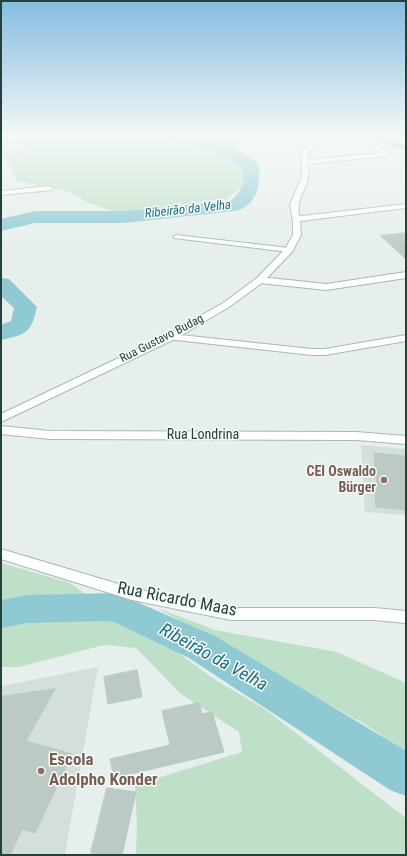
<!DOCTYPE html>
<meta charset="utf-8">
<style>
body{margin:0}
#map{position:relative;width:407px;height:856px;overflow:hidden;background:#e6efeb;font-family:"Roboto Condensed",sans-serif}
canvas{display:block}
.frame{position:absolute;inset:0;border:2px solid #24423a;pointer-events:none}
</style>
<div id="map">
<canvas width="407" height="856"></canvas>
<div class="frame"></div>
</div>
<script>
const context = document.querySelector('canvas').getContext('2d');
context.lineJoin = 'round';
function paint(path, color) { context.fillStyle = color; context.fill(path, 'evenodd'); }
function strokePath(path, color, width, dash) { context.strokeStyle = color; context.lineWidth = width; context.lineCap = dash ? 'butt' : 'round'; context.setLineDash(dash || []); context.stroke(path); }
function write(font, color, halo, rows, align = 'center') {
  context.font = font + ' "Roboto Condensed",sans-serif'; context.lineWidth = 3; context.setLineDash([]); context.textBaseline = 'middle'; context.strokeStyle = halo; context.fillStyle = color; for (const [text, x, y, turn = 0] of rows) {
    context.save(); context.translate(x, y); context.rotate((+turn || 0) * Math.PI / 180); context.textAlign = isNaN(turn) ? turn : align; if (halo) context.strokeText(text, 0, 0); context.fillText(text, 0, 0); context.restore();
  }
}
const built = new Path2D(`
 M1,135H44L16,140L34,156L1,160Z
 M361,445L406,449V515L365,512Z
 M98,667L65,855H1V686Z`);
const green = new Path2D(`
 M44,135H264L239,143L226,156L245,169L241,187L227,199L116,212L89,203L67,191L17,181L7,159L34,156L16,140Z
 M1,563L70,583L92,599L1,602Z
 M157,608L215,630L337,652L406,683V753L366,725Z
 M108,612L154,635L214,679L266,710L406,818V855H136L137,825L135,785L242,752L239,732L181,694L136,648L104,645L19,667H1V624Z`);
const river = new Path2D(`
 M159,135C169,135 180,134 190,135C209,137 248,150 259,166C261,185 257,206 235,211L123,223H35L1,231V219L35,211H123L230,201C243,191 244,183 243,168C218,149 190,145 161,138Z
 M1,278L9,279L37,307C31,333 27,334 1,340V325L11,321L14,308L1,296Z
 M116,593L215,636L406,751V796L390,790L189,658L112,621L27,623L1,628V600L27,595Z`);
const building = new Path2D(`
 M406,233V259L381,236Z
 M374,453L406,456V510L376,507L375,491H377Z
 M137,670L142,697L108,704L104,677Z
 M55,689L26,741L72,754L35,833L22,829L10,855H1V697Z
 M199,703L202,714L212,712L224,752L114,778L110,759L170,745L162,711Z
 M107,788L136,792L122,855L91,853Z`);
const service = new Path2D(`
 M176,235L289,248L292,250L289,252L174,238L173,237Z`);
const minor = new Path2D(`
 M331,135H341C330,142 307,143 307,160L381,153L373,146L376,144L390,154L387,156L307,164C314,189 293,192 300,219L293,221L290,205L302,176L301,154L309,145Z
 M49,186L53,188L52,190L1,195V191Z
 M406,272V278L326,290L260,283L255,280L260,277L326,284Z
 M171,334L312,349H325L406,335V341L325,355H312L167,339L166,337L167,335Z
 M1,426L50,431L356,432L406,436V444L356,440L50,439L1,434Z
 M1,549L132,588L231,608H374L406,611V623L374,620H231L132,600L1,559Z`);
const tertiary = new Path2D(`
 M406,204V208L300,221L301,235L292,252L263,282L229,307L175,339L1,422V414L167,335L223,303L257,278L285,249L293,235V217Z`);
const primary = new Path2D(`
 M367,135H377L406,146V150Z`);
const markers = [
 [384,480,4,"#8d6e63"],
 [41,771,4,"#8d6e63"]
];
const farStreetnames = [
 ["Rua Gustavo Budag",162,339,-27]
];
const farWaternames = [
 ["Ribeirão da Velha",188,210,-6]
];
const streetNames = [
 ["Rua Londrina",203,435]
];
const educationNames = [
 ["CEI Oswaldo",376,472],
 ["Bürger",376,488]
];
const nearStreetnames = [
 ["Rua Ricardo Maas",177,600,11]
];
const nearEducationnames = [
 ["Escola",49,761],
 ["Adolpho Konder",49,781]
];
const nearWaternames = [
 ["Ribeirão da Velha",213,658,29]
];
paint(built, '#d4dfda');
paint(green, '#bfe0c8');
paint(river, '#8ec9d4');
paint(building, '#bbcac4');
strokePath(building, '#b8c9c2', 1);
strokePath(service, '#a8b8b2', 2);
strokePath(minor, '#a8b8b2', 2);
strokePath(tertiary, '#a8b8b2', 2);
strokePath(primary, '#c2cac8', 2);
paint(service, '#fff');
paint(minor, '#fff');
paint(tertiary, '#fff');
paint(primary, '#6aa596');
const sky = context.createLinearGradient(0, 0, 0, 255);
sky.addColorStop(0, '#84bce0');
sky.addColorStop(0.53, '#f4f8f6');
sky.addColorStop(1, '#f4f8f600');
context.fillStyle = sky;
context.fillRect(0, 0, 407, 255);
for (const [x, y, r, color] of markers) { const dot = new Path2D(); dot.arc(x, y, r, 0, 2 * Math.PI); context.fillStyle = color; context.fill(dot); strokePath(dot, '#f7fbf9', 1.5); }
write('12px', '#24423a', '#f7fbf9', farStreetnames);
write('italic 13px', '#1c6f80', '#f7fbf9', farWaternames);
write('14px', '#24423a', '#f7fbf9', streetNames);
write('bold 14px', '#785e54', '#f7fbf9', educationNames, 'right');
write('17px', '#24423a', '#f7fbf9', nearStreetnames);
write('bold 17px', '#785e54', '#f7fbf9', nearEducationnames, 'left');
write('italic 18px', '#1c6f80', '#f7fbf9', nearWaternames);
</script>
